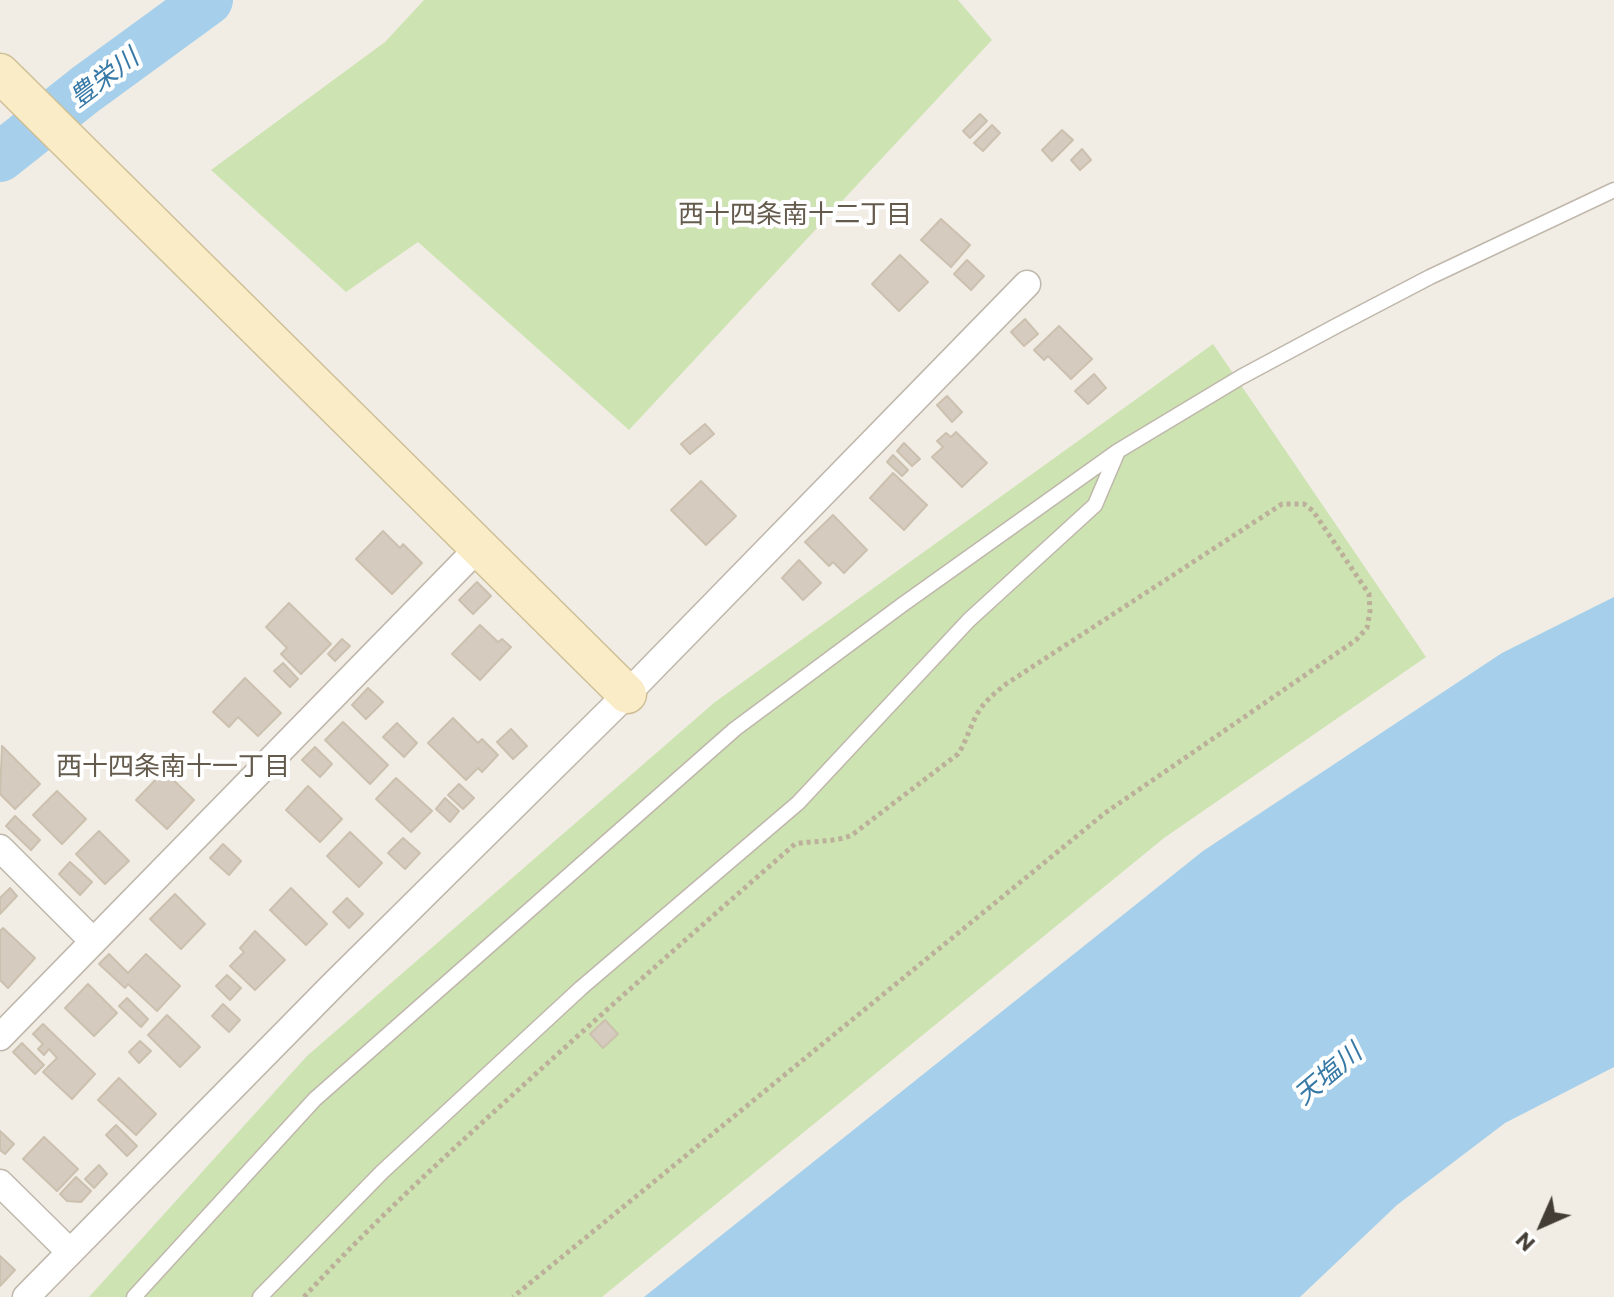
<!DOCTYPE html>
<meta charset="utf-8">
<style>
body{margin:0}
#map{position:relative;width:1614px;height:1297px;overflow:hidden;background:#f1ede5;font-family:Commissioner,sans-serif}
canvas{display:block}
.north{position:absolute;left:1502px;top:1185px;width:80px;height:80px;-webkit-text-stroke:6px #fff;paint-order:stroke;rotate:225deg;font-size:22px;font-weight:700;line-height:32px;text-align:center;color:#433d35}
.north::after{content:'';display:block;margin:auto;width:28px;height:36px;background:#433d35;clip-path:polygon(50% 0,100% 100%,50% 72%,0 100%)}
</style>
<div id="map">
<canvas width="1614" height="1297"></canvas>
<div class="north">N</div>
</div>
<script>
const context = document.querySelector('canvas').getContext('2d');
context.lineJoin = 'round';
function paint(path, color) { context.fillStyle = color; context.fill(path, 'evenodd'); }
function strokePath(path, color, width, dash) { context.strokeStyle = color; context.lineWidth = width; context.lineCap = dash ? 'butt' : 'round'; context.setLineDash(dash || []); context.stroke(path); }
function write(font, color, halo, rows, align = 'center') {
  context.font = font + ' Commissioner,"Noto Sans JP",sans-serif'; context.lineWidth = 8; context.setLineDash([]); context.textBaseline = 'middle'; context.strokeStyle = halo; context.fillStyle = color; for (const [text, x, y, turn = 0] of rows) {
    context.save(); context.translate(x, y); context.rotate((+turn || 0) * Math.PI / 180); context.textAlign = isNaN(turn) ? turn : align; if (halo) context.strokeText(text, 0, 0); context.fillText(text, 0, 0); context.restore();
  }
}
const green = new Path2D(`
 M424,0H958L992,40L629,430L418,242L346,292L211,170L385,42Z
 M1213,344L1426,657L1164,838L602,1297H89L307,1056L715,702Z`);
const water = new Path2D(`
 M1614,597V1067L1505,1123L1397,1205L1300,1297H644L1203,851L1502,653Z`);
const river = new Path2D(`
 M0,157L86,89L208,0`);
const building = new Path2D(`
 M980,114L987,121L970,138L963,131Z
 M992,125L1000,133L983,151L974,143Z
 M1062,130L1073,140L1052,161L1042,150Z
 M1082,149L1091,160L1080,170L1071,160Z
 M941,219L970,245L951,267L921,240Z
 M900,255L928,282L899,311L872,284Z
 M967,260L984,276L971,290L954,274Z
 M1025,319L1038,334L1024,346L1011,332Z
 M1059,326L1092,359L1071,379L1048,356L1044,360L1034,350Z
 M1094,374L1106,388L1088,404L1075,391Z
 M947,396L962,412L952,422L937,405Z
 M705,424L714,434L690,454L681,444Z
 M956,432L987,463L962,487L932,457L943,447L937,441L946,433L951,437Z
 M904,443L920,459L912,466L897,451Z
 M893,455L908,470L902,476L887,462Z
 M893,473L927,505L904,530L870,498Z
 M701,481L736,516L706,545L671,510Z
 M833,515L867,550L844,573L833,562L829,566L805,542Z
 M383,531L400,548L403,544L422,563L392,594L356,559Z
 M799,560L821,583L803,600L782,578Z
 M477,582L491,596L473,614L459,600Z
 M289,603L331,644L301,674L281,654L287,648L266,627Z
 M480,625L498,642L502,639L511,647L480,680L452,654Z
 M342,639L350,646L335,661L328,654Z
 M283,663L298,679L290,687L274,671Z
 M245,678L281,713L258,736L238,717L229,727L213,712Z
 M368,688L383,702L366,719L352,705Z
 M453,718L478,743L482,739L498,755L482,772L478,768L466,780L428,743Z
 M343,722L388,765L370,784L325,740Z
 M397,723L417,743L404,757L383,737Z
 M511,729L527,746L513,759L497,742Z
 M2,746L40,784L15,809L0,794Z
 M315,747L332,764L320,777L302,760Z
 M164,771L194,800L167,829L136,800Z
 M396,778L432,811L411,832L376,799Z
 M459,784L474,798L463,809L448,795Z
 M308,786L342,819L320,842L286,810Z
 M57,791L86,819L62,844L33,815Z
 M445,798L459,811L450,822L436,809Z
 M15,816L40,840L31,850L6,826Z
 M99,831L129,861L105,884L76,854Z
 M350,832L382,863L359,887L327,856Z
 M403,838L420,853L405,869L388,853Z
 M223,844L241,861L229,875L210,858Z
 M70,862L92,882L80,895L59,874Z
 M10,888L17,896L0,914V898Z
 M291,888L327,924L306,945L270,910Z
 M175,894L205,924L181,949L150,919Z
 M347,898L363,914L349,928L333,912Z
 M3,928L35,958L8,988L0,980V931Z
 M255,931L285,960L255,990L230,966L244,952L240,948Z
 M109,954L128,973L146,954L180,986L157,1011L128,984L125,988L99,964Z
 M227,975L241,988L230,1000L216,986Z
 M88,984L117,1013L94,1036L65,1008Z
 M127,998L148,1019L141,1027L119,1006Z
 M223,1004L240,1020L229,1032L212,1016Z
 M167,1015L200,1047L180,1067L148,1035Z
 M605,1020L618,1034L603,1048L590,1034Z
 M43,1024L95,1074L72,1099L43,1072L57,1058L49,1049L44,1055L38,1049L43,1044L33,1034Z
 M140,1041L151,1051L139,1063L129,1052Z
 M22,1043L44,1065L35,1074L13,1052Z
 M119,1078L156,1114L136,1135L98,1100Z
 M116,1125L137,1146L127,1156L106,1135Z
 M0,1131L14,1144L5,1154L0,1150Z
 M44,1137L78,1169L57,1191L23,1159Z
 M99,1165L107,1174L94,1188L85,1179Z
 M76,1177L91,1191L81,1202L67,1201L60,1194Z
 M0,1256L15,1270L0,1286Z`);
const path = new Path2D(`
 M304,1297C371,1224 444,1157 518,1090C609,1007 702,925 795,844C815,840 833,843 852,835L958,754C966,742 969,730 975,718C982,703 994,694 1006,684L1282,504H1304L1313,511L1369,594L1370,611L1367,628L1356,640L1105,813L513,1297`);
const lane = new Path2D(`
 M134,1297L315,1099L735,729L902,605L1118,451L1241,377L1338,325L1430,277L1614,190
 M260,1297L382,1172L581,988L798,803L969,620L1095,505L1118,451`);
const street = new Path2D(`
 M0,848L93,941
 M0,1037L480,546
 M0,1183L70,1252
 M26,1297L333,985L627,694L1027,284`);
const secondary = new Path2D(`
 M0,73L627,694`);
const waterNames = [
 ["豊栄川",104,78,-37],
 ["天塩川",1328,1074,-40]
];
const neighbourhoodNames = [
 ["西十四条南十二丁目",795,214],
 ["西十四条南十一丁目",173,766]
];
paint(green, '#cde3b1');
paint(water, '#a5cfea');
strokePath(river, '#a5cfea', 50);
paint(building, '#d5cbbe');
strokePath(building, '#ccc0af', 2);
strokePath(lane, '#bfb7ab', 17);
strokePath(street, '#bfb7ab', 29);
strokePath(secondary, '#cebf97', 41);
strokePath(path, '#bcb09b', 5, [4, 4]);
strokePath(lane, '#fff', 14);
strokePath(street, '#fff', 26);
strokePath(secondary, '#faecc6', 38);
write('italic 26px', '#3779a6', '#fff', waterNames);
write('26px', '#655b4d', '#fff', neighbourhoodNames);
</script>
